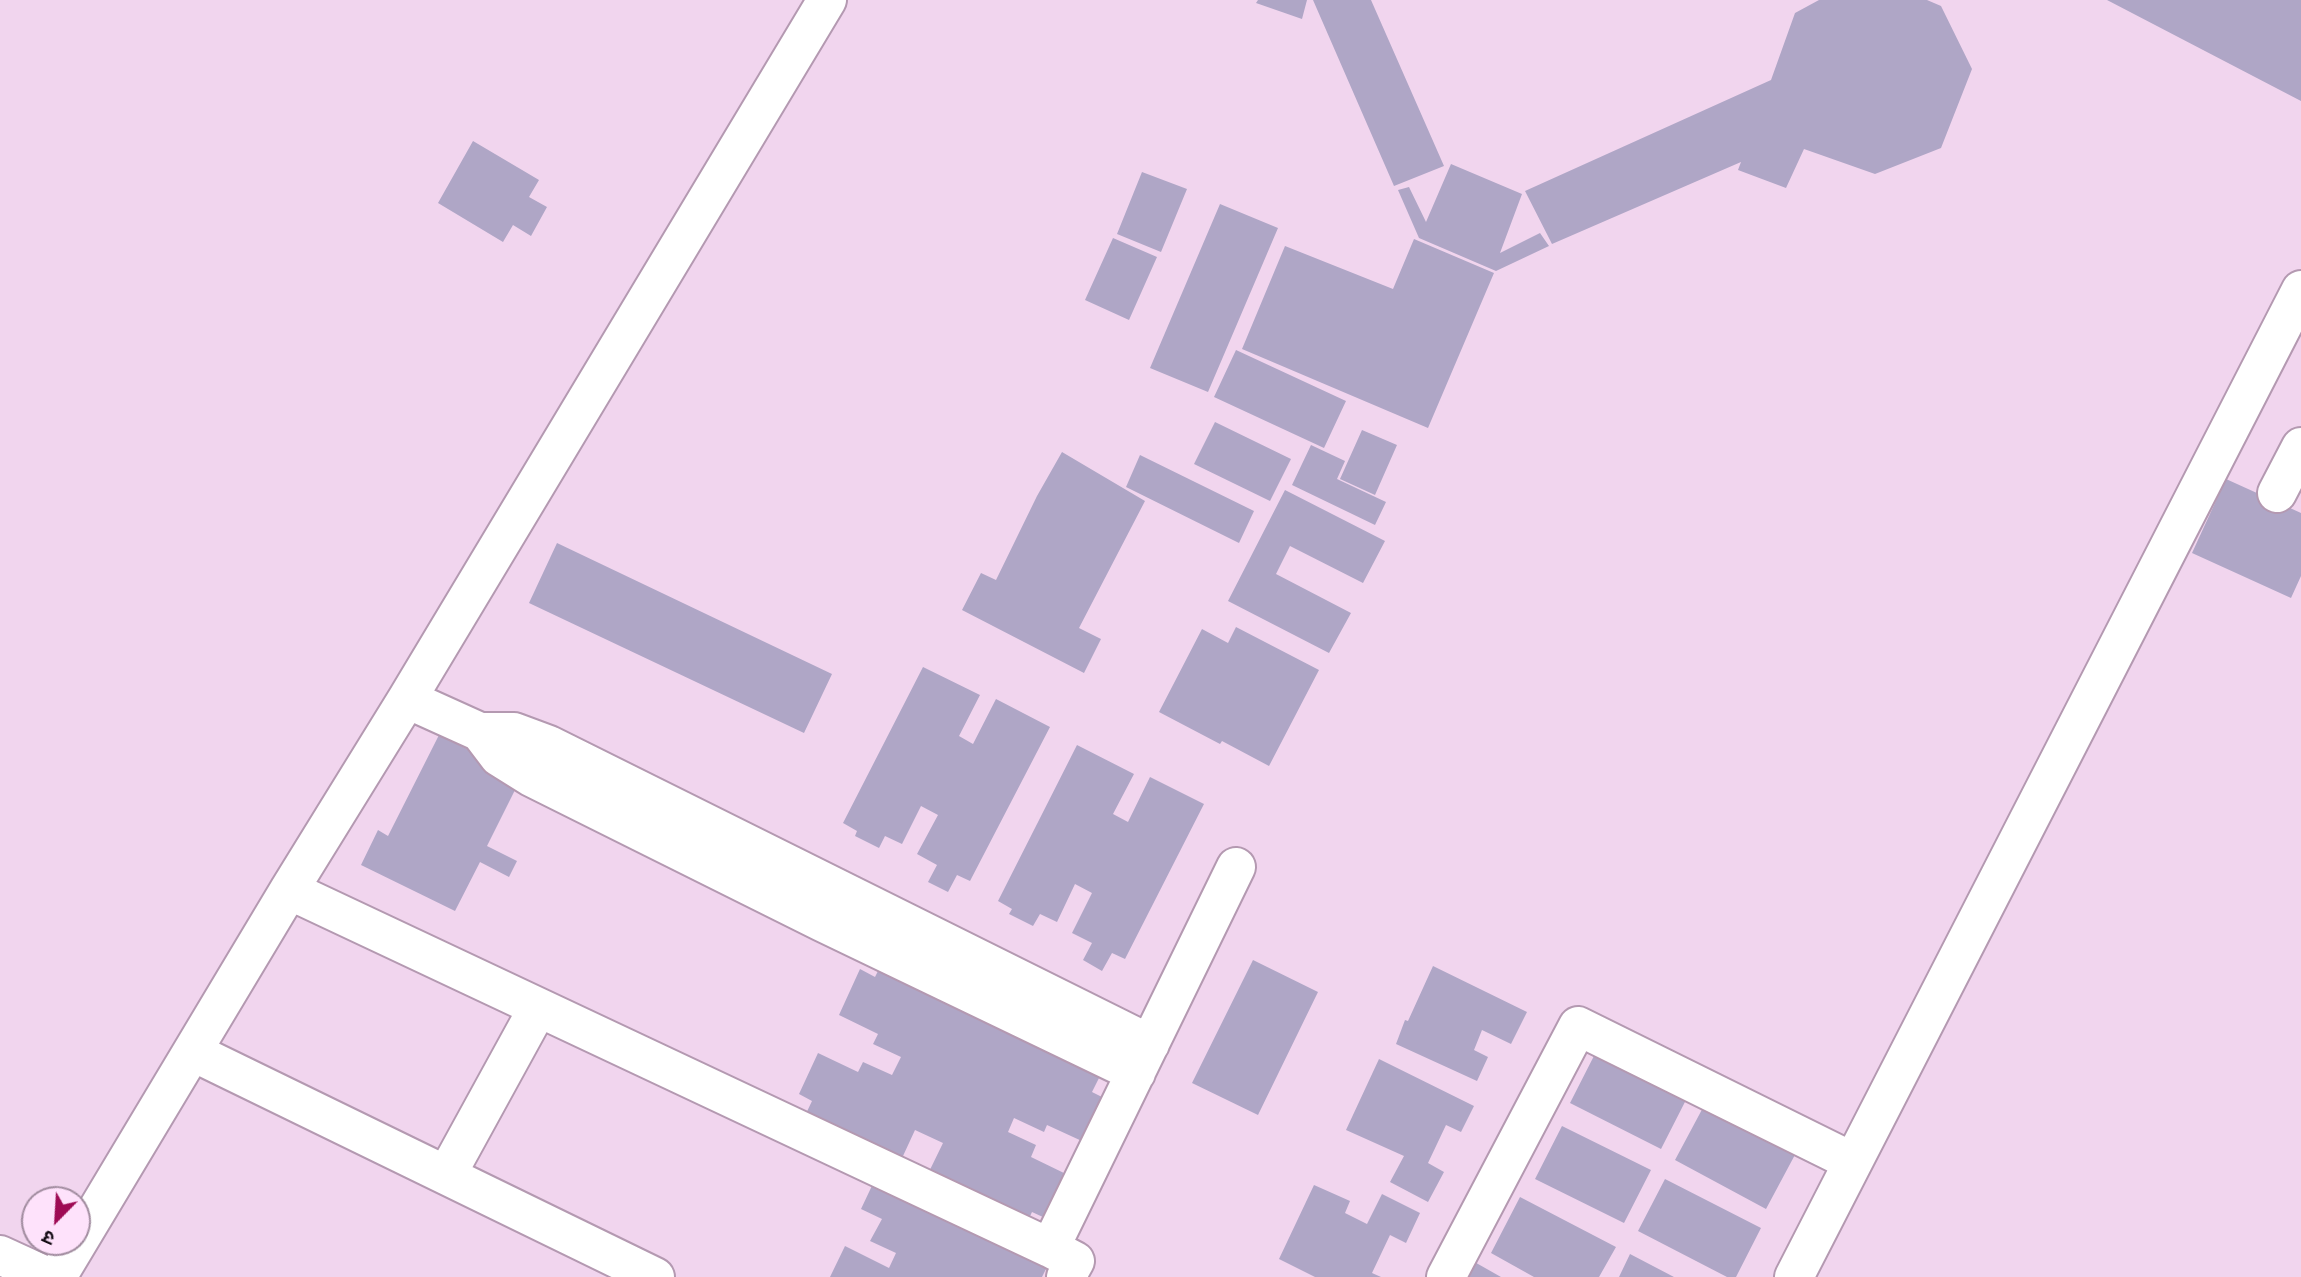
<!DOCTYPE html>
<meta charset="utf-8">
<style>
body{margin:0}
#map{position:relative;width:2301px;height:1277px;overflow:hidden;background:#f1d5ee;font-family:Lato,"Noto Sans Devanagari",sans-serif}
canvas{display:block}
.north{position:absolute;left:21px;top:1186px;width:70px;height:70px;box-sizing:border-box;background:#fee2fb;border:2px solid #a18c9f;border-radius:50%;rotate:204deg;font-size:19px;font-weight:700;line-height:28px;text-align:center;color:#150c15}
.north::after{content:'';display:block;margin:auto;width:24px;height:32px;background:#9e0a54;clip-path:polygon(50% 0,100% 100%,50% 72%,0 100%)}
</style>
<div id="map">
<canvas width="2301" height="1277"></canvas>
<div class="north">उ</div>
</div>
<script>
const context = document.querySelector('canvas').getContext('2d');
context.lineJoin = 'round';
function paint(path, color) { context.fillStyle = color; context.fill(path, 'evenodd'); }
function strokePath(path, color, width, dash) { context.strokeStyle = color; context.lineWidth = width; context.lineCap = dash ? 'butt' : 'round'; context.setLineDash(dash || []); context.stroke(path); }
const building = new Path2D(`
 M1258,0H1307L1302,19L1256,3Z
 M1313,0H1371L1444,166L1394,186Z
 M1819,0H1927L1941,6L1972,69L1941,148L1875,174L1804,149L1786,188L1738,170L1741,162L1552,244L1525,191L1771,80L1795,13Z
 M2107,0H2301V101Z
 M473,141L539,180L529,197L547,207L531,236L513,225L503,242L438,203Z
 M1451,164L1522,194L1500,253L1540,233L1549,246L1496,271L1419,238L1398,190L1409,187L1426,222Z
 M1142,172L1187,189L1161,252L1117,234Z
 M1220,204L1278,228L1208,392L1150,368Z
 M1113,238L1157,257L1129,320L1085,300Z
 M1414,239L1494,273L1428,428L1242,349L1285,246L1393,289Z
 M1236,350L1346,401L1324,448L1214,397Z
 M1215,422L1291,459L1270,501L1194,464Z
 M1362,430L1397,445L1375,495L1340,479Z
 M1311,445L1345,461L1337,479L1386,502L1375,525L1292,485Z
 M1062,452L1145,501L1079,628L1101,639L1084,673L962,610L981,573L996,580L1037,496Z
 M1140,455L1254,511L1239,543L1126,487Z
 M2226,479L2301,513V576L2291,598L2192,553Z
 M1285,490L1385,541L1363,583L1290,546L1276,574L1351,613L1329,653L1228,601Z
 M557,543L832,674L804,733L529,603Z
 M1236,627L1319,670L1269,766L1222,741L1220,744L1159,712L1202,629L1228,643Z
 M923,667L980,695L959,736L973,744L996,699L1050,727L970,881L957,875L948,892L928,882L937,865L917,854L938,815L921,806L902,844L885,836L879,848L855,836L857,831L843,823Z
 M439,735L522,776L487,846L517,861L509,877L480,862L455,911L361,865L378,830L388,836Z
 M1077,745L1134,774L1113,814L1128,822L1150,777L1204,804L1125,959L1112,953L1102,971L1083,960L1092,943L1072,933L1092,893L1075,884L1057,922L1040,914L1033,926L1009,914L1012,909L998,901Z
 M1253,960L1318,992L1258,1115L1192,1083Z
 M1433,966L1527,1012L1511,1044L1482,1030L1474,1050L1488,1057L1477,1081L1396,1044L1405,1020L1408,1021Z
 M860,969L875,977L879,969L1102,1072L1092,1092L1104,1098L1084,1142L1047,1125L1044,1132L1014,1118L1008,1132L1036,1145L1031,1157L1066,1174L1045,1218L1032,1212L1022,1233L924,1182L943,1143L915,1130L897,1169L802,1122L812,1101L799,1094L818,1053L858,1072L863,1062L892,1075L901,1057L873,1044L878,1034L839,1015Z
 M1597,1050L1688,1096L1661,1149L1570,1103Z
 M1379,1059L1474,1106L1461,1132L1446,1125L1428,1163L1444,1172L1428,1202L1390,1182L1404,1156L1346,1130Z
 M1706,1102L1797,1151L1766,1209L1675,1160Z
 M1562,1126L1651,1170L1624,1223L1535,1179Z
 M878,1173L1051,1259L1042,1277H830L845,1246L889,1268L896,1253L870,1241L882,1219L861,1209Z
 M1665,1179L1761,1228L1736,1277H1727L1638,1231Z
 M1314,1185L1350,1201L1345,1213L1367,1224L1382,1194L1420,1213L1406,1243L1390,1235L1372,1273L1381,1277H1315L1279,1259Z
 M1520,1197L1616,1247L1599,1277H1534L1491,1253Z
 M1630,1254L1674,1277H1619Z
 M1471,1260L1501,1277H1461Z`);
const minor = new Path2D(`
 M2277,493L2301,447
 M407,699L480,732H514L549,745L1150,1044
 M480,732L499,757L531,777L822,922L1136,1073
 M289,890L1050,1248
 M193,1052L655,1277
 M447,1174L538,1008
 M0,1255L48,1277
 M57,1277L289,890L407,699L827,0
 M1066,1277L1075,1261L1050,1248L1236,867
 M1446,1277L1578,1026L1853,1162
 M1794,1277L2301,290`);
paint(building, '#afa6c6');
strokePath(minor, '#b499b1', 42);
strokePath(minor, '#fff', 38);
</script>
